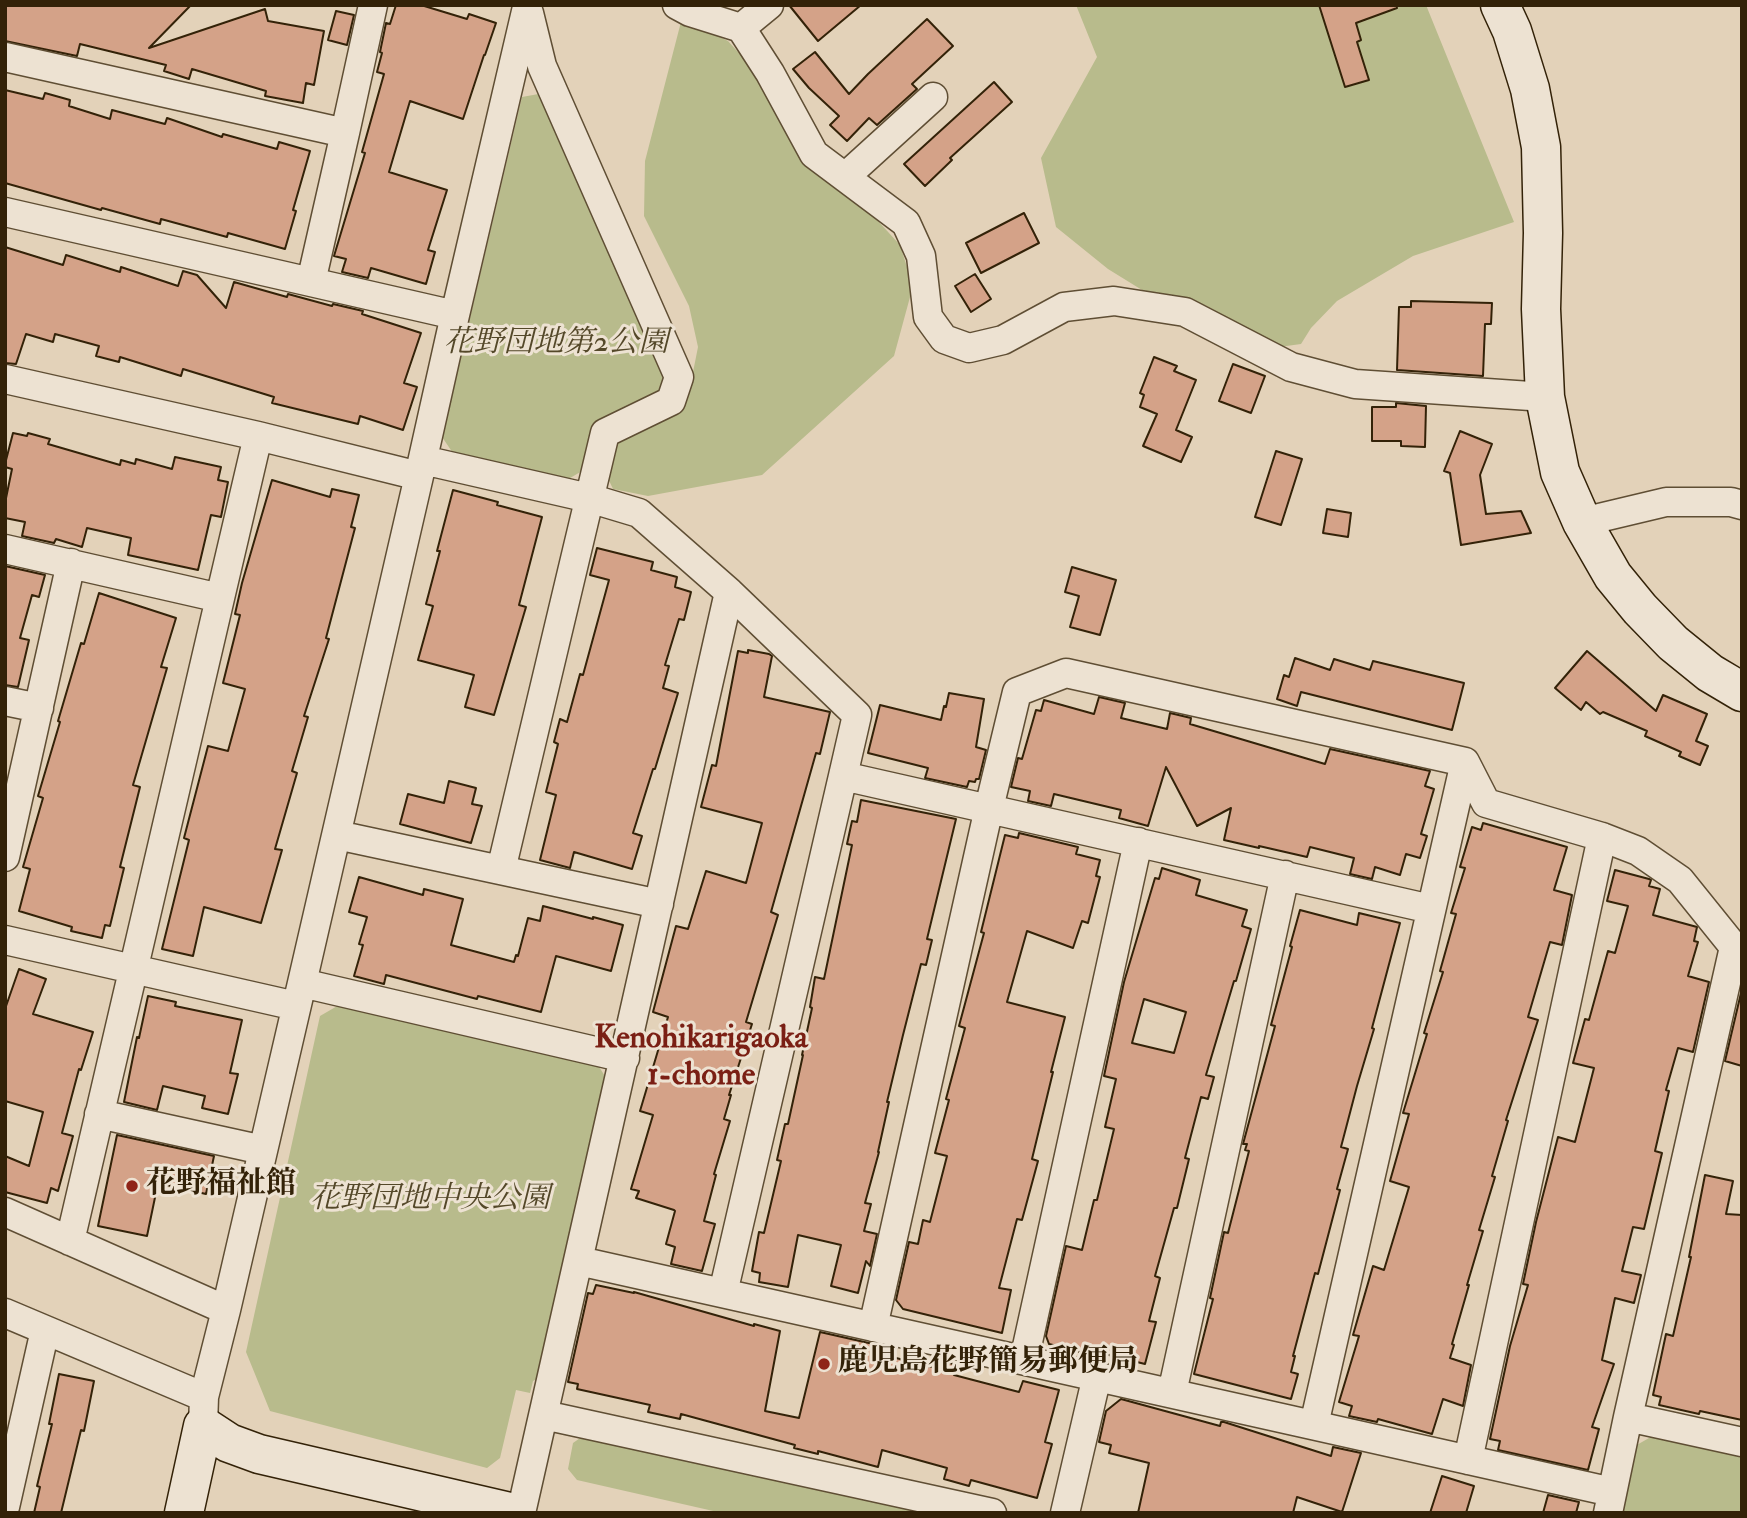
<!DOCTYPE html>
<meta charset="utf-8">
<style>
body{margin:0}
#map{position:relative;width:1747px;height:1518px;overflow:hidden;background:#e3d2b9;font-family:"IM FELL Double Pica",serif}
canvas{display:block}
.frame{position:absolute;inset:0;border:7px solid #332208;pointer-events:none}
</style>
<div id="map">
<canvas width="1747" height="1518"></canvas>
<div class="frame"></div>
</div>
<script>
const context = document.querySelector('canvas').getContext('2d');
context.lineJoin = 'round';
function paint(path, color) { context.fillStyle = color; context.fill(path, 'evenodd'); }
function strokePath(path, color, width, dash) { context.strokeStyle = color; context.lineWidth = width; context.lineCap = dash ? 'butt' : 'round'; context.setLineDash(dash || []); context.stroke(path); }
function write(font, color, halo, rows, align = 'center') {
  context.font = font + ' "IM FELL Double Pica","Noto Serif JP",serif'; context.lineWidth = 6; context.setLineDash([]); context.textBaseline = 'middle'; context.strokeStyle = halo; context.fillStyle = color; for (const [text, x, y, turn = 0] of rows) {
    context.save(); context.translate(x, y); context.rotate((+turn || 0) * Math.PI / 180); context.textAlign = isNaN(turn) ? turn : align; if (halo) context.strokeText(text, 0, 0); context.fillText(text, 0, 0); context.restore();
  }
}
const green = new Path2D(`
 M1076,5H1426L1514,222L1413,256L1337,301L1311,328L1301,344L1279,347L1205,305L1142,290L1108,269L1056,227L1041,158L1097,57Z
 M682,18L728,41L748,63L867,209L900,245L913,286L894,356L762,475L648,496L613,489L605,472L615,441L692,377L698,347L689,306L644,216L645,161Z
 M544,93L668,377L662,394L582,471L565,481L455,456L442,437L522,97Z
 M339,1005L596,1062L608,1081L539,1378L533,1381L530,1393L516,1390L500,1458L487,1468L270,1411L246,1352L320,1016Z
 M1656,1434L1742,1453V1513H1620L1635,1446Z
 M583,1436L926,1513H722L577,1480L568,1469L573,1443Z`);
const building = new Path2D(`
 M5,5H191L149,48L265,9L268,21L324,31L314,85L306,83L303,103L265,96L266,91L192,69L189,79L164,71L166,65L80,44L77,56L5,41Z
 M396,5H421L467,19L469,14L496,23L485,55H484L463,119L410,101L389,172L447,190L428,250L435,252L426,284L371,268L368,278L342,272L346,259L334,256L365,153L362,152L384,74L377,72L382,53L380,52L386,23L390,24Z
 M789,5H861L818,41Z
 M1319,5H1396L1397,8L1356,23L1361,40L1357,42L1369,80L1345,87Z
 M336,11L354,15L347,45L328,40Z
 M927,19L953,46L912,84L917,89L877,125L869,118L847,141L830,125L839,116L809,88L793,69L815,52L849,94L868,74Z
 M994,82L1012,102L950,158L952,160L925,186L904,164Z
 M5,90L43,99L45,93L70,100L69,106L110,119L112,110L165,124L167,118L222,137L223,134L277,149L279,142L310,151L293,210L296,211L285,249L228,233L227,237L161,219L160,224L102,208L101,210L5,183Z
 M1024,213L1039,243L981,273L966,243Z
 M5,247L63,265L66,255L120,272L121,267L178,286L183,271L197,275L226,308L234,282L287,297L288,294L332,306L333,304L363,311L362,314L421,333L404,383L417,387L403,430L360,416L358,424L272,403L274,397L183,369L181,376L120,357L119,362L96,356L99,346L55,334L53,342L26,334L16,364L5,363Z
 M975,274L991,299L971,312L955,286Z
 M1411,301L1492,303L1491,324H1485L1483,376L1397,370L1399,307H1411Z
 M1154,357L1177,366L1174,371L1196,380L1176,430L1192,437L1181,462L1143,446L1157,414L1140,407L1144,395L1140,393Z
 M1233,364L1265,376L1251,413L1219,401Z
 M1396,403L1426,406L1425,447L1401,446V441H1372V407H1396Z
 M1460,431L1492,444L1480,475L1486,514L1521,511L1531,533L1461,545L1450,473L1444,471Z
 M13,433L27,436L28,433L50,439L48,444L120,465L121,460L135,464L136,459L172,469L175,457L221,467L218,480L228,482L221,517L211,515L198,570L128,555L131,538L87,528L82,547L56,539L54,543L22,536L25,522L5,518V503L12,469L5,467V464Z
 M1276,451L1302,459L1281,525L1255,517Z
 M272,480L330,497L332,489L359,495L351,527L355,528L326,638L329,639L304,716L308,717L292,771L297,773L275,849L282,850L261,923L204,907L193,956L162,949L189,840L184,838L208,746L228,751L245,689L223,683L240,615L235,614L242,583Z
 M453,490L498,502L497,505L542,517L519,605L526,607L494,715L465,707L474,675L418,660L433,606L426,604L440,551H437Z
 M1327,509L1351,513L1348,537L1323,533Z
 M597,548L653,562L651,570L677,577L675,587L691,592L684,620L679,619L665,665L669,666L663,688L678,693L655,769H653L633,833L642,836L632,869L574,852L570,868L540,860L556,795L546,792L558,744L554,742L560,719L567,722L580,674L583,675L609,580L590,575Z
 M5,566L45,575L39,597L32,595L20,638L29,640L18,687L5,685Z
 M1072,567L1116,580L1100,635L1070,627L1079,596L1065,592Z
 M99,593L176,618L161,667L167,668L133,785L140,787L120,867L124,868L110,926L105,925L102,938L71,931L72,927L19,911L30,869L23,867L43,798L38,796L60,722L58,721L81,643L84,644Z
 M748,650L769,654L772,656L764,697L830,712L820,754L816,753L771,912L778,915L746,1022L752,1024L729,1095H731L724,1119L730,1121L714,1174L716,1175L704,1221L715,1224L702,1271L671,1264L675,1247L666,1244L675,1211L674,1210L636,1198L639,1191L631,1189L653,1115L640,1111L668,1017L653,1012L676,926L688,929L706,871L746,883L762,823L701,807L712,765L716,766L738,651L748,653Z
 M1587,651L1656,711L1663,695L1707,714L1696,741L1708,746L1700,765L1679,756L1681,752L1645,736L1647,731L1603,712L1600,714L1586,702L1581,710L1555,688Z
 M1295,658L1330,670L1334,659L1370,670L1373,661L1464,683L1452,730L1301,692L1297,706L1277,699L1284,675L1289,677Z
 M949,693L984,699L976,747L986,750L979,779H976L975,782L969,781L967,787L925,778L928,768L868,753L880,705L941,720L944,706L946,707Z
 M1099,697L1125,703L1121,718L1167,729L1170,713L1191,718L1190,724L1325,764L1330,749L1430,771L1425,786L1434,789L1421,834L1427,836L1420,858L1406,854L1400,875L1375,867L1372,879L1350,874L1354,858L1310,847L1307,857L1259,846V848L1224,840L1231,808L1197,826L1166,767L1148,826L1119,818L1121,810L1054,794L1051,806L1028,801L1030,791L1011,787L1018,758L1022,759L1036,710L1041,711L1044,700L1094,714Z
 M449,781L476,788L472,804L482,806L471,843L400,824L408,794L444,803Z
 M861,800L956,819L927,939L932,940L926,965L921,964L903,1035L887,1102H889L878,1152H879L865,1203L871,1204L864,1231L877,1234L870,1266L866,1261L858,1293L831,1286L841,1245L798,1235L788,1287L759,1282L760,1273L752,1271L759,1232L764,1233L781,1161L777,1160L785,1124H788L803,1055H802L812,1008L810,1007L815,977L824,979L852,845L847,844L852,821L857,822Z
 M1483,823L1567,847L1554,890L1572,895L1562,945L1550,942L1528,1017L1538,1020L1506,1120L1508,1121L1492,1176L1495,1177L1479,1230L1483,1231L1467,1285H1469L1452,1344L1454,1345L1450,1358L1471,1365L1463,1406L1443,1399L1432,1434L1378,1419L1377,1422L1349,1416L1352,1406L1339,1402L1359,1336L1353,1335L1373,1266L1384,1270L1409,1187L1390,1181L1409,1114L1403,1113L1427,1034L1424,1033L1443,972L1440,971L1456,914L1451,913L1465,868L1460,867L1472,827L1481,830Z
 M1019,833L1078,847L1076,854L1100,860L1096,876L1100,877L1088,923L1082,921L1073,948L1027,931L1007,1002L1065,1017L1051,1072H1053L1032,1159L1038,1161L1022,1220L1017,1219L999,1288L1011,1290L1002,1333L903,1309L896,1300L909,1242L918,1244L923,1220L930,1222L947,1156L935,1153L949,1100L946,1099L965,1028L959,1026L984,933L981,932L1005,835L1018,838Z
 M1162,868L1200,880L1196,895L1247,910L1242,926L1251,929L1236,981H1234L1206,1075L1214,1077L1208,1099L1201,1097L1185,1158L1189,1159L1177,1208H1174L1155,1276L1160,1278L1149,1321L1156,1322L1145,1364L1093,1351L1092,1355L1049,1344L1046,1336L1066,1246L1082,1250L1094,1200H1097L1114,1129L1105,1127L1116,1079L1104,1076L1124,982L1155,878L1159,879ZM1144,999L1186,1012L1174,1053L1132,1043Z
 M1615,870L1649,879L1651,880L1649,886L1660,889L1653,915L1697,927L1694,941L1698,942L1688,976L1709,982L1693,1052L1678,1048L1666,1090L1669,1091L1655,1151L1662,1153L1644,1229L1633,1227L1622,1271L1641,1275L1634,1303L1615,1298L1602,1360L1614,1364L1592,1427L1599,1429L1588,1470L1498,1450L1500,1441L1490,1439L1510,1346L1528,1285L1523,1284L1536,1222L1558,1137L1575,1142L1594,1068L1573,1063L1585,1019L1589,1020L1608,951L1615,953L1628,906L1607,901Z
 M359,877L423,895L424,889L463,899L451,945L514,962L516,955L518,956L528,918L540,921L543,906L593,919V917L623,925L611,971L556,956L541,1012L478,996L477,999L386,975L384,984L354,976L363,945L359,944L367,917L349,912Z
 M1300,910L1357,925L1359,913L1400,923L1372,1028L1374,1029L1357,1086L1341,1147L1348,1149L1337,1189L1340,1190L1318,1274L1315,1273L1293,1356H1295L1291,1372L1298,1374L1291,1399L1194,1374L1213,1299L1210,1298L1224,1232L1228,1233L1249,1151L1245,1150L1247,1144H1243L1275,1026L1271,1025L1292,947L1290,946Z
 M19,969L46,979L33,1014L93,1032L81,1070L79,1069L62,1133L73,1136L58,1191L51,1188L47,1203L5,1192V1156L29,1166L43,1112L5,1101V1009Z
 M1741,993H1742V1066L1725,1061Z
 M148,996L176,1002L175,1006L242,1020L230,1073L238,1074L228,1114L202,1108L205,1096L163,1086L157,1110L124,1102L137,1037L139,1038Z
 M117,1135L214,1156L206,1194L158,1183L147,1236L98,1226Z
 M1705,1175L1733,1181L1726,1214L1742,1215V1420L1700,1411L1699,1414L1659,1405L1661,1397L1653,1395L1666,1334L1673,1336L1691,1257H1689Z
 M596,1285L634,1293V1292L754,1326V1324L780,1331L765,1411L799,1418L820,1332L891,1348L888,1356L932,1367L934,1359L957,1365L954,1375L1019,1392L1023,1381L1059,1390L1045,1442L1052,1444L1037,1498L971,1480L969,1486L944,1479L947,1468L882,1450L878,1467L818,1451V1454L794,1448L795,1445L681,1414L680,1419L648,1412L650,1405L577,1389L578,1384L568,1382L588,1293L593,1294Z
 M59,1374L94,1381L84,1431L81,1430L61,1513H34L40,1487L37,1486L52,1424H49Z
 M1121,1399L1220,1426L1221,1422H1224L1331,1456L1333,1447L1361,1453L1342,1512L1297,1497L1293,1513H1138L1149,1463L1109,1453L1111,1445L1099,1442L1106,1411Z
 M1442,1476L1474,1486L1466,1513H1430Z
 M1548,1495L1579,1502L1576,1513H1543Z`);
const street = new Path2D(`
 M677,5L690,12L741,28L770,73L814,154L906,223L921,256L928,317L944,339L969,348L1003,340L1064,307L1114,301L1185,312L1291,367L1355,384L1545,397
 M741,28L769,5
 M5,57L345,133L373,5
 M845,177L933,97
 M5,212L455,315
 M311,282L345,133
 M5,379L258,436L419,476
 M423,460L589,498L639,513L729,592L857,715L843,776L1431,909
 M1582,522L1666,502H1731L1742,505
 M5,549L220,598L258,436
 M5,701L39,708
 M1465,762L1486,803L1602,837L1638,851L1680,880L1734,947L1742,949
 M337,835L659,904
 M5,857L71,563
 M501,870L605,433L671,401L679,377L542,66L529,13
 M5,940L296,1006
 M302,983L625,1058
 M99,1114L263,1150
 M5,1212L226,1310
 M70,1241L220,598
 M579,1261L1612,1492
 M723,1293L843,776
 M5,1313L204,1397
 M873,1327L989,808L1017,692L1066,673L1465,762
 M1024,1360L1138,842
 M1172,1393L1285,875
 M544,1415L992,1513
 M1628,1417L1742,1442
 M1314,1425L1465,762
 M203,1426L204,1397L226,1310L302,983L419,476L455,315L527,7
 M1468,1460L1602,837
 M5,1507L45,1330
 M521,1513L729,592
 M1065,1513L1097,1376
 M1608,1513L1628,1417L1734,947`);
const secondary = new Path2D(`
 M1500,5L1512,31L1530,89L1541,147L1543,233L1541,309L1545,397L1560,472L1582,522L1613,576L1640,609L1673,643L1710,673L1742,692
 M184,1513L203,1426L229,1443L259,1454L514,1513`);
const markers = [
 [132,1186,7,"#8f2418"],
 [824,1364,7,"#8f2418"]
];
const parkNames = [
 ["花野団地第2公園",556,345],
 ["花野団地中央公園",430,1201]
];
const poiNames = [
 ["花野福祉館",146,1186],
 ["鹿児島花野簡易郵便局",838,1364]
];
const neighbourhoodNames = [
 ["Kenohikarigaoka",701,1040],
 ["1-chome",701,1077]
];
paint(green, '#b8bb8c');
paint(building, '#d4a288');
strokePath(building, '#332208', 2);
strokePath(street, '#5f4e34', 31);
strokePath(secondary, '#332208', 41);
strokePath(street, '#ede2d2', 28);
strokePath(secondary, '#ede2d2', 38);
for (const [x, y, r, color] of markers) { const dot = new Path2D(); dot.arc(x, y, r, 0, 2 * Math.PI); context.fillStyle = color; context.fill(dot); strokePath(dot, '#ede2d2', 2.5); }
write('italic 30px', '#544829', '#ede2d2', parkNames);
write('bold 30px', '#332208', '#ede2d2', poiNames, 'left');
write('bold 32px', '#7a1f14', '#ede2d2', neighbourhoodNames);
</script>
